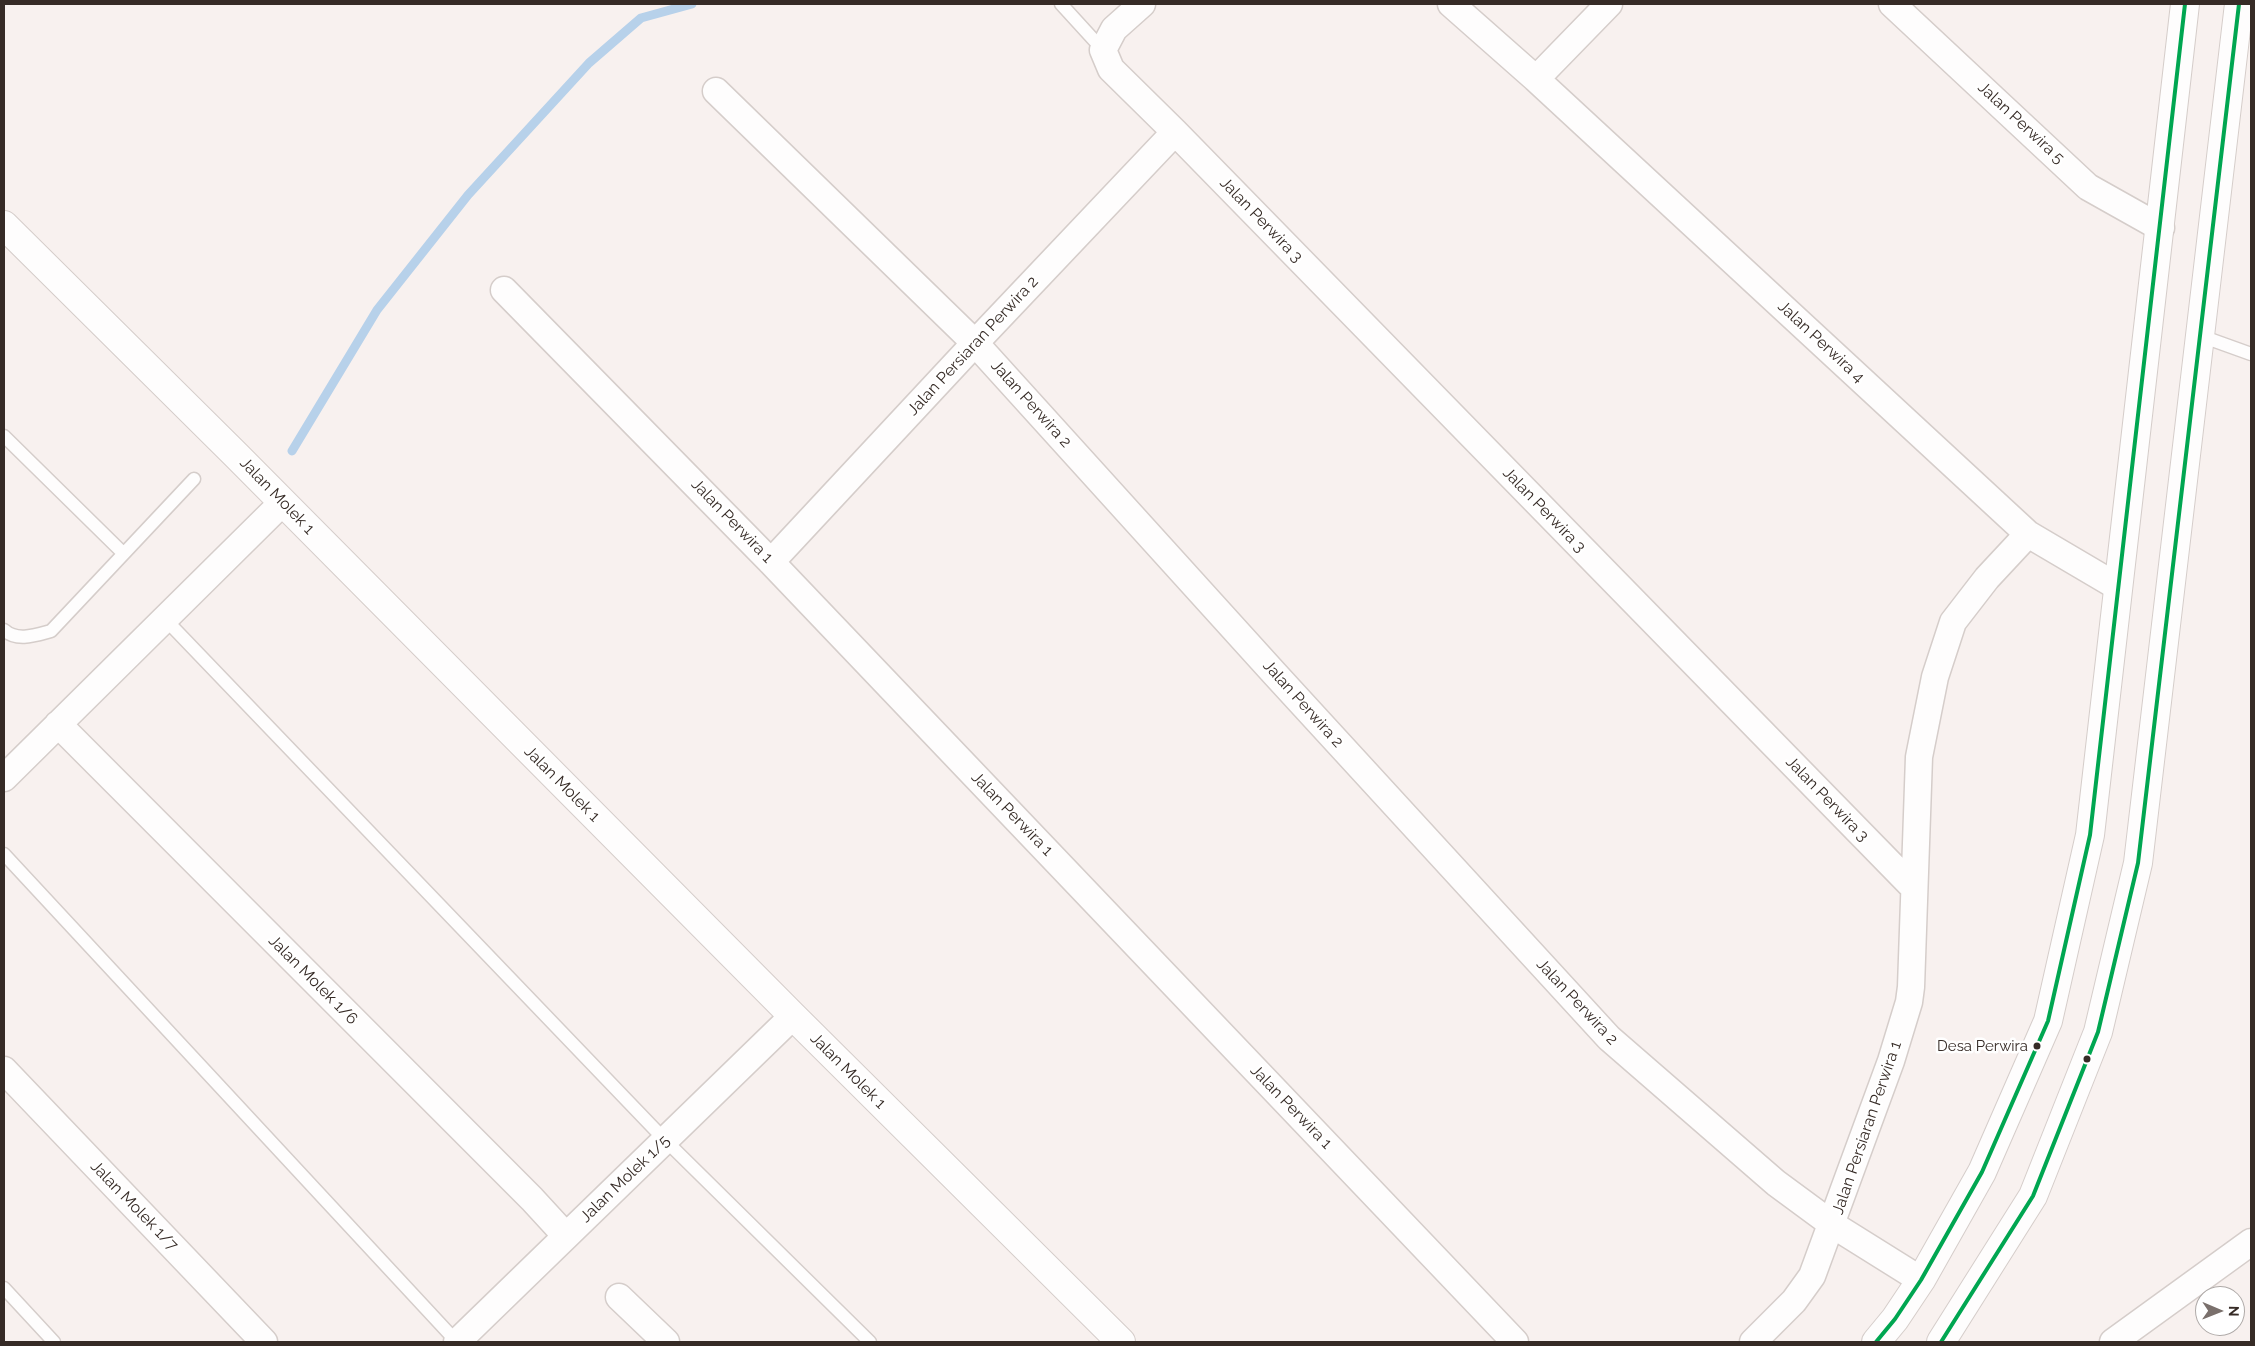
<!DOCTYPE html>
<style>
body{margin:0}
#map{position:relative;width:2255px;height:1346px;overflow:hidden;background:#f8f1ef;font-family:Raleway,sans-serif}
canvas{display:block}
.frame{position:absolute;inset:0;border:5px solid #362b26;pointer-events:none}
.north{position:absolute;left:2195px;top:1286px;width:50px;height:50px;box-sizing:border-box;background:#fff;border:1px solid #afaaa8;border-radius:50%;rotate:91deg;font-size:14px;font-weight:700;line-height:20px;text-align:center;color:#362b26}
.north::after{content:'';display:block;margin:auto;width:18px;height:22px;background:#7a706c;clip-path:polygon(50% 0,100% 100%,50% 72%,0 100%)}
</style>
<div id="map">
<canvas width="2255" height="1346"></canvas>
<div class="frame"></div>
<div class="north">N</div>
</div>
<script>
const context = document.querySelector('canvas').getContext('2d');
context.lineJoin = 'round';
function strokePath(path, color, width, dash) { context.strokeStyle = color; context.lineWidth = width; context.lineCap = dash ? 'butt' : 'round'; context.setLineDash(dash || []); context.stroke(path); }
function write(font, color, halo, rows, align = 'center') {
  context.font = font + ' Raleway,sans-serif'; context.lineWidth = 5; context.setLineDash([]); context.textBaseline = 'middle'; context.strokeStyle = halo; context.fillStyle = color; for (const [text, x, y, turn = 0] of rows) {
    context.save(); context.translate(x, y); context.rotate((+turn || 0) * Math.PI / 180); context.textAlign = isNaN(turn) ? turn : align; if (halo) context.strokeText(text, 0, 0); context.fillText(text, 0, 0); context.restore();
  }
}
const stream = new Path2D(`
 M292,451L377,310L468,195L589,63L641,18L692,4`);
const service = new Path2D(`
 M1061,4L1103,50
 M2201,336L2251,354
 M4,436L123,553
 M165,619L665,1140L870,1342
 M4,630C17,642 36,635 51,631L194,479
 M4,854L457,1342
 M4,1288L54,1342`);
const minor = new Path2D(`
 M1142,4L1114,29L1103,50L1111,69L1175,132L1913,887
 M1451,4L1536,79L2028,534L2118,587
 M1892,4L2088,187L2161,228
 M1536,79L1609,4
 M716,91L975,343L1274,673L1609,1038L1776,1183L1833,1225L1921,1280
 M504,290L771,562L1515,1342
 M771,562L975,343L1175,132
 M58,724L532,1199L566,1236
 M4,778L282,503
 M4,1070L264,1342
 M619,1297L666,1342
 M457,1342L793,1016
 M1753,1342L1794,1301L1812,1276L1891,1061L1909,1002L1911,987L1919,757L1935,677L1953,622L1987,578L2028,534
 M2113,1342L2251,1242`);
const tertiary = new Path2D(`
 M4,225L236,455L793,1016L1121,1342`);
const primary = new Path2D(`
 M1876,1342L1895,1319L1921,1280L1982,1172L2048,1021L2090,835L2185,4
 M1941,1342L2033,1196L2098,1032L2138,863L2239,4`);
const bus1 = new Path2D(`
 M1876,1342L1895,1319L1921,1280L1982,1172L2048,1021L2090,835L2185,4
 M1941,1342L2033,1196L2098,1032L2138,863L2239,4`);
const markers = [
 [2037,1046,4.5,"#362b26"],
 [2087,1059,4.5,"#362b26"]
];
const busNames = [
 ["Desa Perwira",2028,1046]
];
const streetNames = [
 ["Jalan Perwira 5",2021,123,43],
 ["Jalan Perwira 3",1261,220,46],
 ["Jalan Perwira 4",1821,342,43],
 ["Jalan Persiaran Perwira 2",973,346,-47],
 ["Jalan Perwira 2",1031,404,48],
 ["Jalan Molek 1",277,496,46],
 ["Jalan Perwira 3",1544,510,46],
 ["Jalan Perwira 1",732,521,46],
 ["Jalan Perwira 2",1303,704,48],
 ["Jalan Molek 1",562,784,45],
 ["Jalan Perwira 3",1827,799,46],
 ["Jalan Perwira 1",1012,814,46],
 ["Jalan Molek 1/6",313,980,45],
 ["Jalan Perwira 2",1577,1002,47],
 ["Jalan Molek 1",848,1071,45],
 ["Jalan Perwira 1",1291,1107,46],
 ["Jalan Persiaran Perwira 1",1867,1128,-71],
 ["Jalan Molek 1/5",625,1179,-44],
 ["Jalan Molek 1/7",134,1206,46]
];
strokePath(stream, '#b7d1ea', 9);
strokePath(service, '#d5cdca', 15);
strokePath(minor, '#d5cdca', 29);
strokePath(tertiary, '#d5cdca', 30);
strokePath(primary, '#d5cdca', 30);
strokePath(service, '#fefdfd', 12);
strokePath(minor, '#fefdfd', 26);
strokePath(tertiary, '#fefdfd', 28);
strokePath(primary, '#fefdfd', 28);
strokePath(bus1, '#00a651', 4);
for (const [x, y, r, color] of markers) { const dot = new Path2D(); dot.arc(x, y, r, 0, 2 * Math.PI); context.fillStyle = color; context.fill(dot); strokePath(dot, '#fff', 2); }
write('15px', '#362b26', '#fff', busNames, 'right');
write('16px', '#362b26', '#fff', streetNames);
</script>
